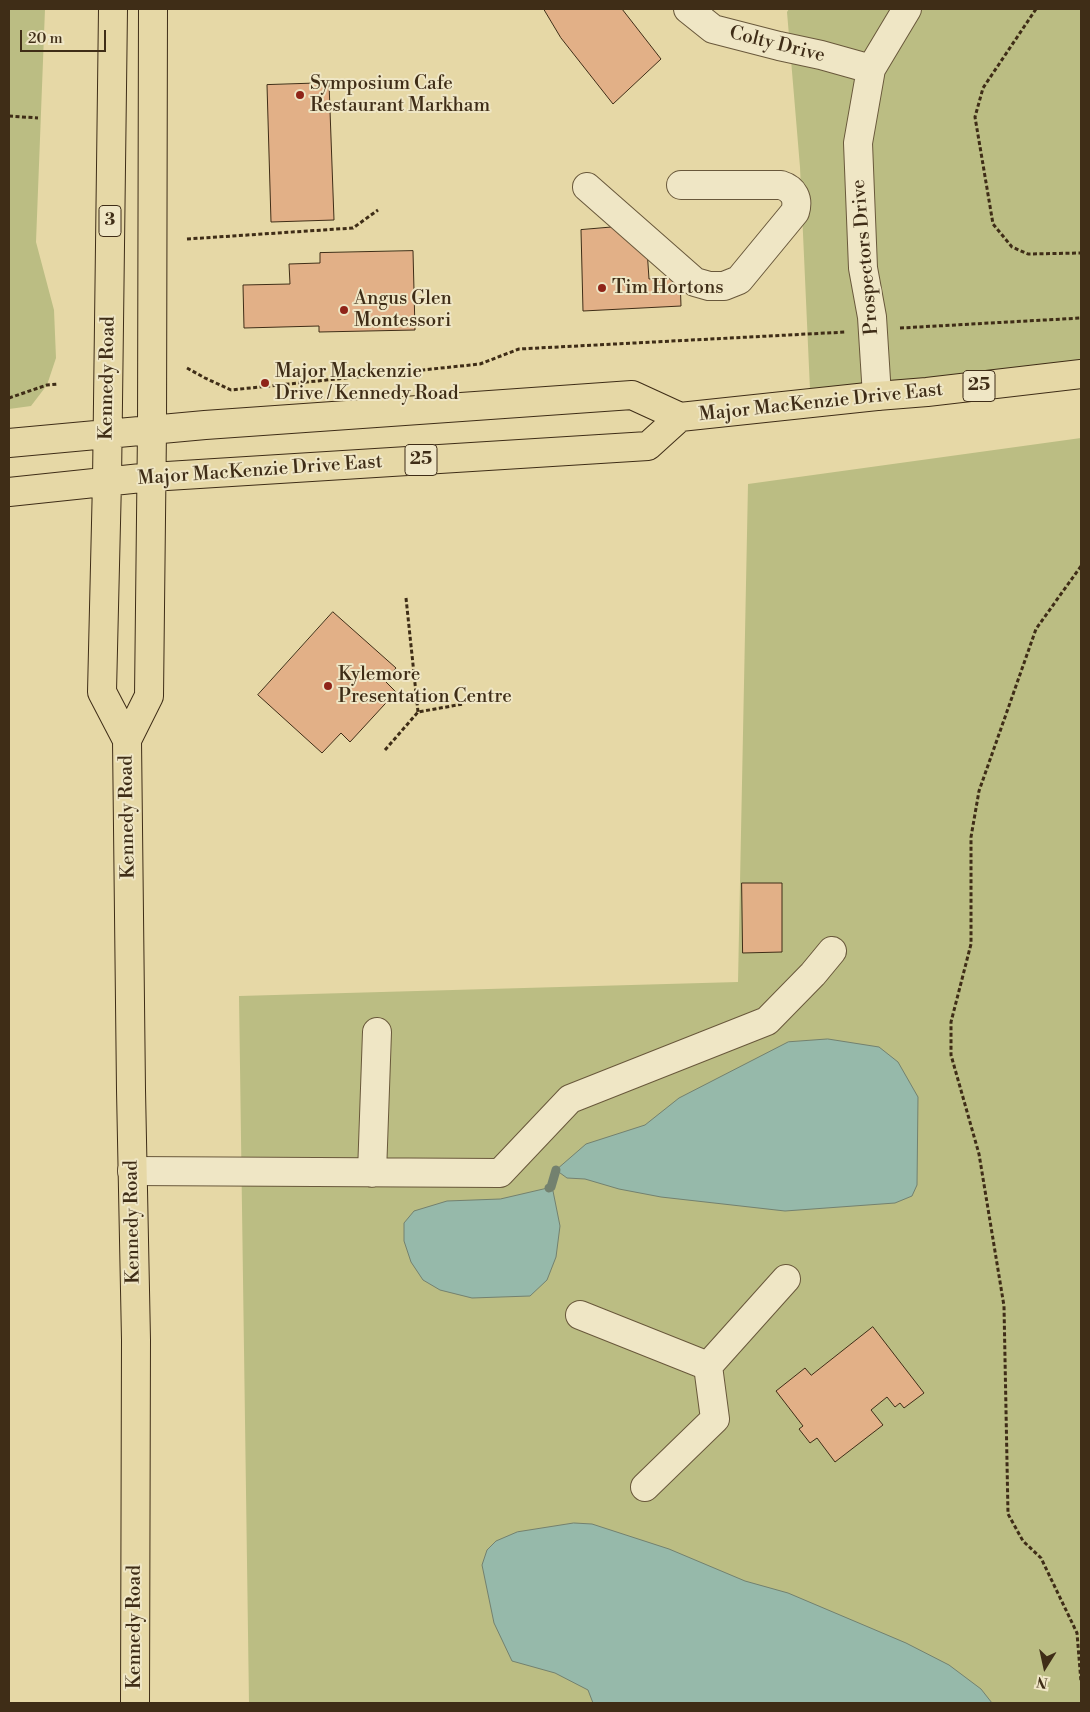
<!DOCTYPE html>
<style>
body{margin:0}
#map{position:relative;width:1090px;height:1712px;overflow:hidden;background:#e6d8a6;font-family:"Libre Bodoni",serif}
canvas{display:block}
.frame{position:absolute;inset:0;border:10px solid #3f2d17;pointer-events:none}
.north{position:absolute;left:1020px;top:1642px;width:50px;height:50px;-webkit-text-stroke:4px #efe6c5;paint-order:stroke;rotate:190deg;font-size:14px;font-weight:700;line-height:20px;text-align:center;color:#3f2d17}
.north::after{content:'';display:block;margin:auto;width:18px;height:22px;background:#3f2d17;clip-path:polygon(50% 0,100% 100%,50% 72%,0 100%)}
.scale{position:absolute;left:20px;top:30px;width:86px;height:22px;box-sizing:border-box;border:2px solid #3f2d17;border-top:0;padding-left:6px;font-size:15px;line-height:18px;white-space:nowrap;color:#3f2d17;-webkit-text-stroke:4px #efe6c5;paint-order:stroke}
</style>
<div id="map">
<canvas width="1090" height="1712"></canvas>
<div class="frame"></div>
<div class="north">N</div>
<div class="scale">20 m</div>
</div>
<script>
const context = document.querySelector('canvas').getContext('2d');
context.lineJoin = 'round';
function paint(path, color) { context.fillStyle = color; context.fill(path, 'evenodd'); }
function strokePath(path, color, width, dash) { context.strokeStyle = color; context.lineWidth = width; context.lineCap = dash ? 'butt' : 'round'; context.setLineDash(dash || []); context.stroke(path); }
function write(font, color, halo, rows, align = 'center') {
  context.font = font + ' "Libre Bodoni",serif'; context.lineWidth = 4; context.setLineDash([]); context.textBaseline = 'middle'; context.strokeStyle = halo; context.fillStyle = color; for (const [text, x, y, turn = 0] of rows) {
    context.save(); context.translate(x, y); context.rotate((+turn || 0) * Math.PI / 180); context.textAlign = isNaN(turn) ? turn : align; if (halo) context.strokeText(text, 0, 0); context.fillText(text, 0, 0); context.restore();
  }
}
const green = new Path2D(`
 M9,9H45L36,242L54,310L56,358L47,385L31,406L9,409Z
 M789,9H1081V382L811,412L800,167L787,12Z
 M1081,438V1703H249L239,996L738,982L748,484Z`);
const water = new Path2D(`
 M828,1039L879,1047L898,1062L918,1097L917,1185L912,1196L895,1203L785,1211L661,1197L619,1189L585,1179L567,1178L556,1170L586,1144L645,1125L679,1098L788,1042Z
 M549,1188L553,1191L560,1226L556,1257L547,1280L530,1296L472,1298L440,1290L423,1280L411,1262L404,1241V1223L414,1211L447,1201L500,1199Z
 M574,1523L592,1524L669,1549L745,1581L788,1593L906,1643L949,1665L981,1689L992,1703H593L588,1690L555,1673L512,1661L494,1623L482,1565L487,1550L496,1541L517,1532Z`);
const stream = new Path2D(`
 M549,1188L551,1187L556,1170`);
const building = new Path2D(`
 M544,9H622L661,59L613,104L561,38Z
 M329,83L334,220L271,222L267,85Z
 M627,226L647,249L649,279L680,277L681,306L583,311L581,230Z
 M413,251L415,330L319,332V326L244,328L243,285L290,284L289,264L320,263V253Z
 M333,612L396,668L385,681L396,692L350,742L341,733L322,753L258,695Z
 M742,883H782V952L743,953Z
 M873,1327L924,1393L904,1408L900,1403L895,1407L887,1397L871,1410L883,1425L835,1462L817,1438L810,1443L799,1429L803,1426L776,1391L805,1368L811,1375Z`);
const path = new Path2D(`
 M1036,9L983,88L975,117L993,224L1012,247L1028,254L1081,253
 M9,116L38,118
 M187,239L353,228L378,210
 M900,328L1081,318
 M187,368L205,378L231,390L480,364L519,349L846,332
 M9,398L47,385L58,384
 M1081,566L1036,629L979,791L971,837V944L951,1022V1055L979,1154L1004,1306L1008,1514L1023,1541L1041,1558L1077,1633L1081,1682
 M406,598L418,712
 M385,750L418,712L463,704`);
const minor = new Path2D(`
 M688,9L713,29L779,46L821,55L871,69
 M587,187L695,282L709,286H724L739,280L795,212C799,199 794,189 781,185H681
 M877,396L872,317L863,268L858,143L871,69L907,9
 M132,1171L500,1173L570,1099L767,1021L813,974L832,951
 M372,1173L377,1032
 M580,1315L708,1366
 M645,1487L715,1419L708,1366L786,1279`);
const major = new Path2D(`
 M113,9L107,481L102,692L127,740
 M9,443L205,425L632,395L680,417L877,396L927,392L1081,374
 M9,492L151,477L648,446L680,417
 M135,1703L136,1340L131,1090L127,740L149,696L152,429L153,9`);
const markers = [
 [300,95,5,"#8f2418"],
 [602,288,5,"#8f2418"],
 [344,310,5,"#8f2418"],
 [265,383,5,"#8f2418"],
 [328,686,5,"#8f2418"]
];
const shields = [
 [110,221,22],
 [979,386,32],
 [421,460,32]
];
const shieldNames = [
 ["3",110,221],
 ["25",979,386],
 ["25",421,460]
];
const streetNames = [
 ["Colty Drive",777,45,14],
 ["Prospectors Drive",866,257,-95],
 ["Kennedy Road",108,378,-89],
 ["Major MacKenzie Drive East",821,403,-6],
 ["Major MacKenzie Drive East",260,471,-4],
 ["Kennedy Road",128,817,-91],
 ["Kennedy Road",133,1222,-91],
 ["Kennedy Road",135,1627,-90]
];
const poiNames = [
 ["Symposium Cafe",310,84],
 ["Restaurant Markham",310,106],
 ["Tim Hortons",612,288],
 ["Angus Glen",354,299],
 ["Montessori",354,321],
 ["Major Mackenzie",275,372],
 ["Drive / Kennedy Road",275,394],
 ["Kylemore",338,675],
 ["Presentation Centre",338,697]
];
paint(green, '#bbbd83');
paint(water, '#96b9aa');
strokePath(water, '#73816f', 1);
strokePath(stream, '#73816f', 9);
paint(building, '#e2b087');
strokePath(building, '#3f2d17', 1);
strokePath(minor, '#69583b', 30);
strokePath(major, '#3f2d17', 30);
strokePath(path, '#3f2d17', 3, [4, 2.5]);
strokePath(minor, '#efe6c5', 28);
strokePath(major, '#e6d8a6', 28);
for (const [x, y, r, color] of markers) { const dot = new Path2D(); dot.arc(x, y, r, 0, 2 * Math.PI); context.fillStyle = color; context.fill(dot); strokePath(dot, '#efe6c5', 2); }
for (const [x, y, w] of shields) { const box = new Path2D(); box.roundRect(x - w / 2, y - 15.5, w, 31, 4); context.fillStyle = '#efe6c5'; context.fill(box); strokePath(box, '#3f2d17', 1); }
write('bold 18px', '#3f2d17', null, shieldNames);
write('19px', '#3f2d17', '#efe6c5', streetNames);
write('19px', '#3f2d17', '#efe6c5', poiNames, 'left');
</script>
